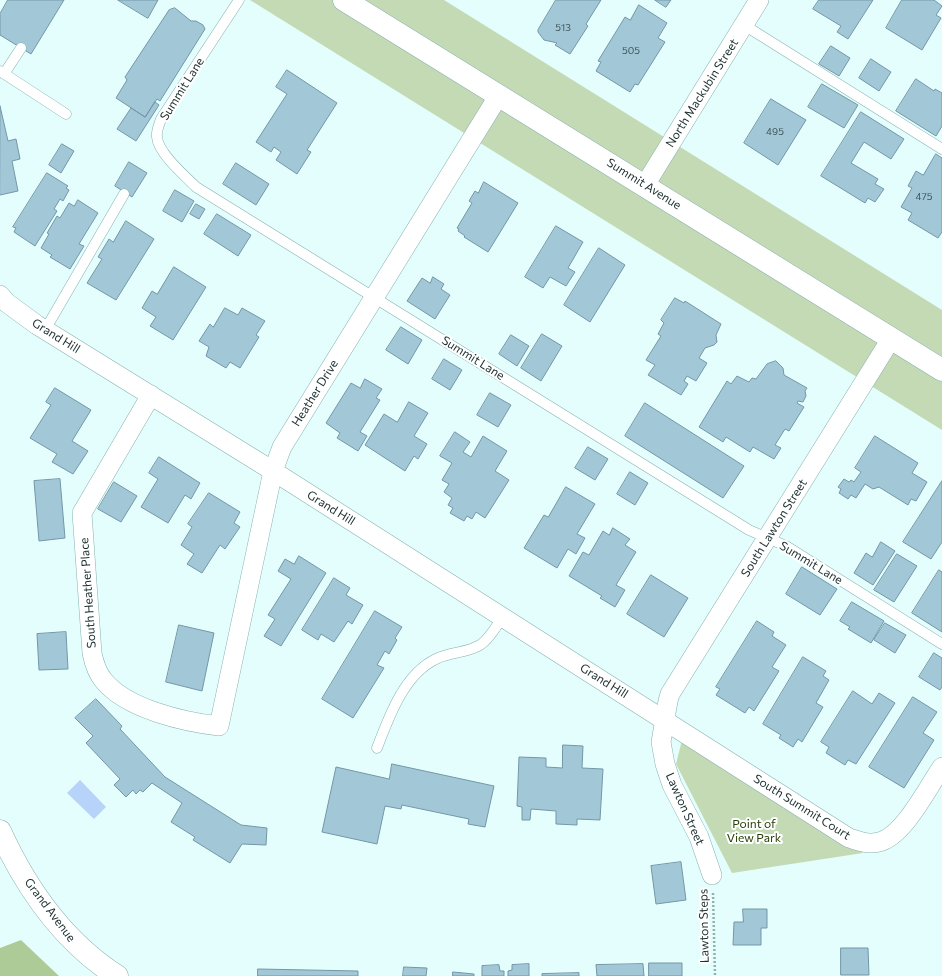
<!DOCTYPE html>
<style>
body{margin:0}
canvas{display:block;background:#e3fefd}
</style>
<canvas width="942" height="976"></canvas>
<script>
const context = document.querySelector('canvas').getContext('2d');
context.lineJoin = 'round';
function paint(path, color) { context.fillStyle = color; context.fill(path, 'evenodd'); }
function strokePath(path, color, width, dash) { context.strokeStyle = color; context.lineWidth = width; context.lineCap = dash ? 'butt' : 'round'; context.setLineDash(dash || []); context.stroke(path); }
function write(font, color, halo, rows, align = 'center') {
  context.font = font + ' Commissioner,sans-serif'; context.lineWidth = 4; context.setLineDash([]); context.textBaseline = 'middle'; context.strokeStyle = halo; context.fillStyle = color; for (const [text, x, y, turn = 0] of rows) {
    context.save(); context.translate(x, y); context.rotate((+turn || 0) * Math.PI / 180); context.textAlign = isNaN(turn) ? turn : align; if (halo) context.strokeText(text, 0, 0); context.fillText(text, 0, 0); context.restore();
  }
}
const green = new Path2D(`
 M250,0H444L942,310V430Z
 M682,740L863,853L732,873L676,764Z`);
const forest = new Path2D(`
 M21,940L59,976H0V948Z`);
const water = new Path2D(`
 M80,780L106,807L94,819L67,793Z`);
const building = new Path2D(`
 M8,0H64L31,54L0,35V14Z
 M118,0H158L148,18Z
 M556,0H601L586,24L588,26L570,54L555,45L557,43L553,42L544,40L538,32V30Z
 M655,0H671L666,7Z
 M819,0H873L848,39L837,32L841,26L813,9Z
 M902,0H934L942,6L936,15L941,18L922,50L886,28Z
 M639,5L667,23L658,38L665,42L638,85L635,84L630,92L596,71L601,62L598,61L625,17L630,20Z
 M175,8L191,21H196L203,25L205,29L160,101L157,99L145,117L116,98L127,80L125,77L169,10Z
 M831,46L850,58L839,76L819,64Z
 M871,59L891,72L879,91L859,78Z
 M287,70L337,103L307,150L311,152L297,174L276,160L281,152L274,147L271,152L256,142L287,94L276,87Z
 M916,79L934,91L935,89L942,93V126L936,136L896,111Z
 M822,84L858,105L844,128L808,107Z
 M771,99L806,120L778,165L744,143Z
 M155,102L159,105L136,141L117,129L131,108L145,117Z
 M0,106L8,141L16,139L20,159L12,161L18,191L0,195Z
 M861,112L904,139L891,159L864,142L851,163L878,179L875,184L884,189L875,202L868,198L865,203L821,176Z
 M62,144L74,151L61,173L49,165Z
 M936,154L942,158V232L938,238L908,220L912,213L901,207L912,188L908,186L916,171L923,175Z
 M129,162L147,173L132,197L115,186Z
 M236,163L269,184L256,205L223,184Z
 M47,173L68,186L66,188L69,190L63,201L60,199L54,209L57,211L35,246L14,232L16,228L13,227Z
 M484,182L518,203L488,252L464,237L465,236L458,231L459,229L457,228L472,203L469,201L475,191L478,193Z
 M175,190L194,201L182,222L163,211Z
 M78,200L98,213L79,244L84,246L70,269L50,257L52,255L41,248L49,234L47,233L57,216L60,218L69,203L74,206Z
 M196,204L205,209L199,219L190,214Z
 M217,214L251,235L238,256L204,234Z
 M126,221L154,239L116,300L87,283L102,259L98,257L109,239L113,242Z
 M556,226L583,242L568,268L575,272L566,286L550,277L543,288L525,277Z
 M599,248L625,265L590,322L564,305Z
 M174,267L206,287L173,340L150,326L156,317L142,308L152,291L157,294Z
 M433,277L444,284L441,289L450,295L435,319L407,301L422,278L430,283Z
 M675,298L684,303L685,301L721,324L716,335L717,342L714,345L705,348L699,358L707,363L696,381L687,376L684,381L688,384L681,395L648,375L655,365L646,360L661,336L658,334L664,323L661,320Z
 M225,308L238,315L242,308L265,321L256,335L259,337L240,368L230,362L226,368L206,356L209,347L199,341L210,324L213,327Z
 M401,327L422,340L408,364L386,350Z
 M542,334L562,346L541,381L521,368Z
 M511,335L529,346L517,366L499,354Z
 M444,359L462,370L450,390L432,379Z
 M776,361L783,368L784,375L807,388L805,391L806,396L803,402L798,401L797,403L804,407L789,431L785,429L775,445L781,448L774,459L753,447L750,452L726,437L723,442L699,427L727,381L731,384L737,376L749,382L752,378L756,379L767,364Z
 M365,379L382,389L376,398L380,400L360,432L367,436L358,451L337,438L340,433L326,423L351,383L360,388Z
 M55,388L91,410L72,441L88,451L73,474L52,462L57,454L30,438L51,405L46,402Z
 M490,393L511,405L498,427L477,415Z
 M409,402L428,413L414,436L427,444L418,459L414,456L405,471L365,445L384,414L397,422Z
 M645,403L744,466L723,498L625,436Z
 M455,432L470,442L463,452L471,457L483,436L507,451L495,471L509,480L485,518L476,512L472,519L467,516L464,521L450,513L453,508L448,505L452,498L444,492L449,484L442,480L452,463L440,456Z
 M875,436L918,463L912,473L927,482L916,501L911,499L908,505L879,487L873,489L865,484L856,498L851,495L848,499L839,493L841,489L838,487L844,479L849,482L851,480L854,482L861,472L855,468Z
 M588,447L608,459L595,480L575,468Z
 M159,457L200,483L191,499L185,495L168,523L141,507L158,479L149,473Z
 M630,472L648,483L635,505L617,494Z
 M60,479L65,538L39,541L34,481Z
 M942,481V542L931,559L903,542Z
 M114,482L137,496L121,522L98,509Z
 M566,487L595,504L577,534L585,538L576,554L568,549L557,568L524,548L544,515L548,517Z
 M209,493L240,512L234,523L240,527L225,549L220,545L202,573L187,564L194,554L181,545L192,527L188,524Z
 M613,528L630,539L625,545L636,552L616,585L625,590L615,607L600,598L602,596L569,576L583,552L589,555L603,531L609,535Z
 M881,542L895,551L873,585L854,573L866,553L872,557Z
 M897,554L917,566L894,602L874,590Z
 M299,556L326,573L281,646L264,636L275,619L268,615L291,579L278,571L285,559L294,564Z
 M802,567L837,589L820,615L786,594Z
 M939,570L942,572V632L912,613Z
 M651,575L688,598L664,637L627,614Z
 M334,578L350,588L346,595L363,605L352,624L348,621L334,642L321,634L318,640L302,630Z
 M852,602L884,621L871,643L848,629L850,627L840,621Z
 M375,611L402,627L395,638L397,640L389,654L385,651L377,665L384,668L353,718L322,699Z
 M757,621L774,632L772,636L786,645L772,667L779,671L754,711L749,707L745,713L716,695L720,689L716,687Z
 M885,623L906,635L895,653L874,640Z
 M179,625L214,633L202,691L166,682Z
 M66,632L68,669L39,670L37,634Z
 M934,653L942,658V687L940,690L919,677Z
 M803,657L826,671L823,676L829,680L816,703L823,707L802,742L798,739L793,747L779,738L781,735L763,724Z
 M853,691L872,704L879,693L895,703L856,764L848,760L845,765L826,753L829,747L821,742Z
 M913,697L937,712L923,733L934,740L904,788L869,767Z
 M96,699L122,726L120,729L165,777L241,825L267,828L266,845L242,844L230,863L193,840L195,837L171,822L182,803L152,783L143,792L140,790L136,794L133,790L126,797L114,785L120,779L86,743L93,736L75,718Z
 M563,745L583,746L582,768L603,769L600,820L577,819V825L556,824V811L531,809L530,820H522V807L517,806L519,757L546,758V767L562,768Z
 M392,764L494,786L485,827L468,824L469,819L402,805L401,809L385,806L377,844L322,832L336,767L389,779Z
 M681,862L686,900L656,904L651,866Z
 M743,909H767V928H761V945H733L734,922H743Z
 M841,948H868L869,975H841Z
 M649,963H682V976H649Z
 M529,964V976H508V971L512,970V965Z
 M643,964L644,976H597L596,965Z
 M499,965L500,971H504V976H482V966Z
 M404,967L427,968L426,976H403Z
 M258,969L358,971V976H258Z
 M453,972L474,974V976H453Z
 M579,973V976H542V974Z`);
const path = new Path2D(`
 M713,893L715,976`);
const service = new Path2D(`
 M239,0L161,119C159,125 156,131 157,137C158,153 185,176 196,187L749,530L786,546L942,644
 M744,25L942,149
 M0,71L66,114
 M4,74L21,48
 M45,330L124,194
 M377,748C389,717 404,674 436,659C450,652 467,653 480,645C489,640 496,626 503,617`);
const minor = new Path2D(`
 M645,185L759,0
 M0,295L7,303L37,325L273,471L849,838C859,841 868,845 879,842C904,836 928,787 942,767
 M151,395L82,513L92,653C94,663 97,673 104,681C127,709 184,722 219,726L273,471L282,447L499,95
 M712,875L699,837L672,785L665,764L661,742L668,701L670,694L891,339`);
const tertiary = new Path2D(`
 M344,0L942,370`);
const secondary = new Path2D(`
 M0,831C26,888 64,942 117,976`);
const numberNames = [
 ["513",563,28],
 ["505",631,51],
 ["495",775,132],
 ["475",924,197]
];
const streetNames = [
 ["Summit Lane",182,89,-58],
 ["North Mackubin Street",702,93,-58],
 ["Summit Avenue",644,184,32],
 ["Grand Hill",56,336,32],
 ["Summit Lane",473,358,32],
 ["Heather Drive",315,393,-58],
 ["Grand Hill",331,508,32],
 ["South Lawton Street",774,528,-58],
 ["Summit Lane",811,563,31],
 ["South Heather Place",88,593,-94],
 ["Grand Hill",604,681,32],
 ["South Summit Court",802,807,32],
 ["Lawton Street",685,809,66],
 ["Grand Avenue",50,910,53],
 ["Lawton Steps",704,926,-91]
];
const parkNames = [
 ["Point of",754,824],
 ["View Park",754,838]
];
paint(green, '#c4dab4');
paint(forest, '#adcb97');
paint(water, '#b8d3fa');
paint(building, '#a2c8d8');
strokePath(building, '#7397a7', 1);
strokePath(service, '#86b1b0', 11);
strokePath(minor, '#86b1b0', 20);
strokePath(tertiary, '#86b1b0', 23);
strokePath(secondary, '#86b1b0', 23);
strokePath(path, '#97aeae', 2.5, [2, 2]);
strokePath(service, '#fff', 10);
strokePath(minor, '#fff', 19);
strokePath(tertiary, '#fff', 22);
strokePath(secondary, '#fff', 22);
write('10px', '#3e5458', null, numberNames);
write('12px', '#1c2e2e', '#fff', streetNames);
write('12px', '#253f06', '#fff', parkNames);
</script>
